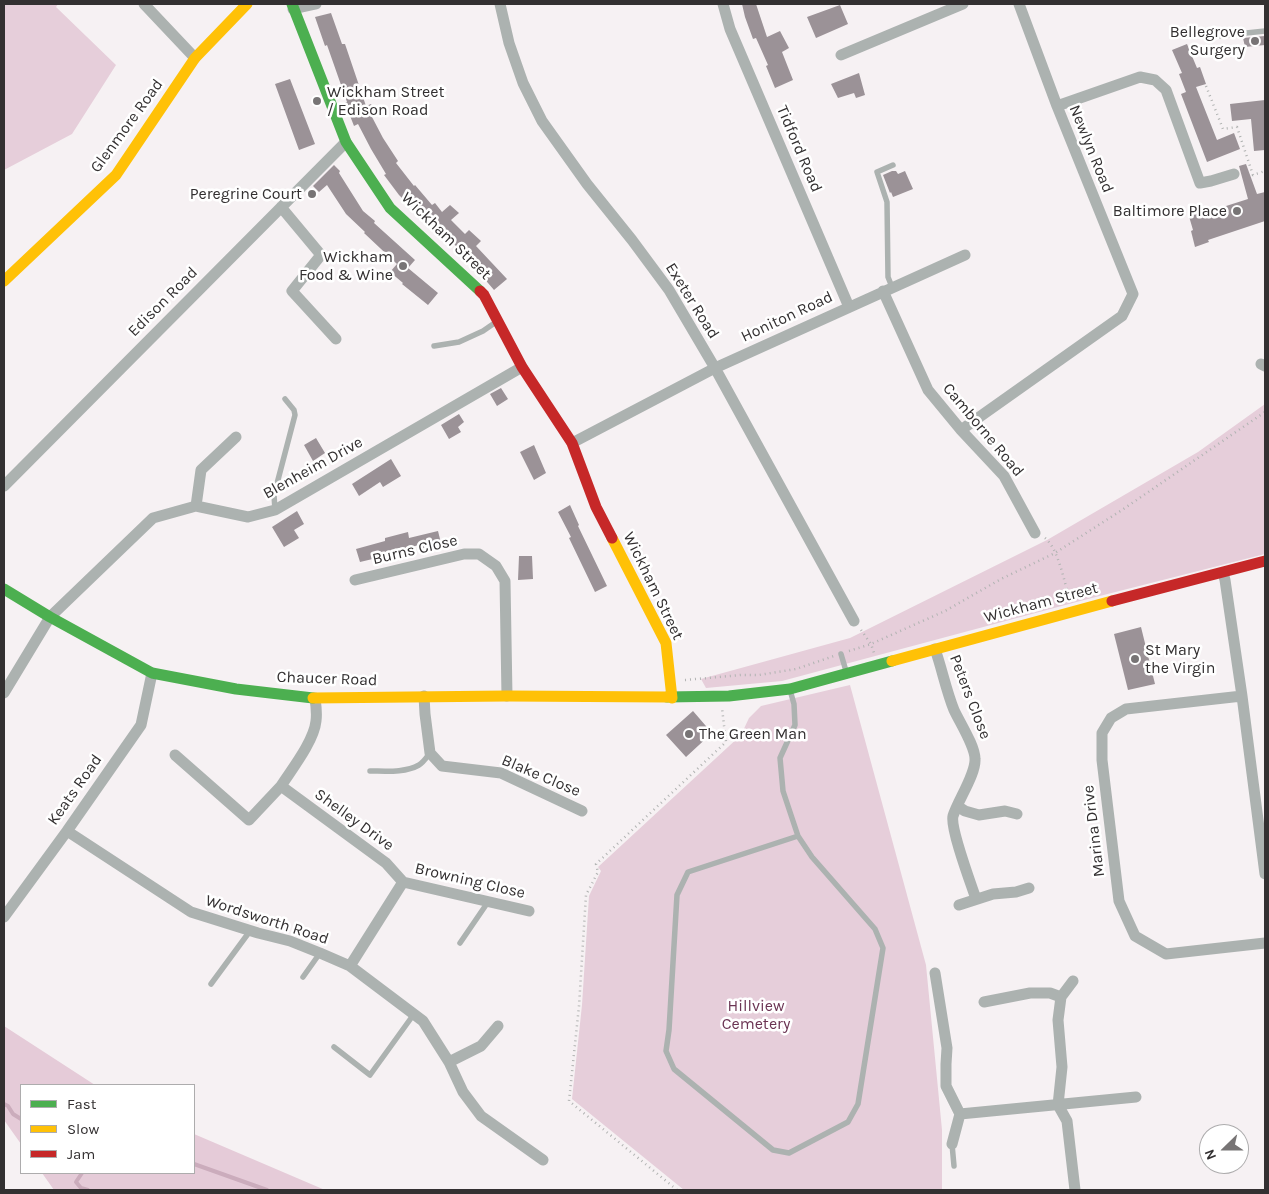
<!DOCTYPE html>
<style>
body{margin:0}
#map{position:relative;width:1269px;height:1194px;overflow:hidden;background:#f6f1f3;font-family:Karla,sans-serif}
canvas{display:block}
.frame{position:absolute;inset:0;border:5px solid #333031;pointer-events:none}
.legend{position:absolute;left:20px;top:1084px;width:175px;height:90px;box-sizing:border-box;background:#fff;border:1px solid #adacad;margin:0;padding:6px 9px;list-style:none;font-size:15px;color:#333031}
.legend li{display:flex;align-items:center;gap:10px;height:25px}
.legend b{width:25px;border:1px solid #adacad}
.north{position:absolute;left:1199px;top:1124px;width:50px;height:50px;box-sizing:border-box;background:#fff;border:1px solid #adacad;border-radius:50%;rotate:248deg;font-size:14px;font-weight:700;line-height:20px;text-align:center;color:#333031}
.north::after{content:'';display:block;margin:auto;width:18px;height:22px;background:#777475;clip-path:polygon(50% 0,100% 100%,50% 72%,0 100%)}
</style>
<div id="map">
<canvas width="1269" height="1194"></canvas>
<div class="frame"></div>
<ul class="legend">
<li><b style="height:6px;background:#4caf50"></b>Fast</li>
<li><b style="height:6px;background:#ffc107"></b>Slow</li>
<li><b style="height:6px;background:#c62828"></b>Jam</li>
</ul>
<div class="north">N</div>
</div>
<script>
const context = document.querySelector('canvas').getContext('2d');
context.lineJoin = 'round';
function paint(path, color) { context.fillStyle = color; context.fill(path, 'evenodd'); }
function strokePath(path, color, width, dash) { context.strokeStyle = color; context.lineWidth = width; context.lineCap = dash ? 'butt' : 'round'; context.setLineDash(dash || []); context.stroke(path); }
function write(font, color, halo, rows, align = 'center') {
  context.font = font + ' Karla,sans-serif'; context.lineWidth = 5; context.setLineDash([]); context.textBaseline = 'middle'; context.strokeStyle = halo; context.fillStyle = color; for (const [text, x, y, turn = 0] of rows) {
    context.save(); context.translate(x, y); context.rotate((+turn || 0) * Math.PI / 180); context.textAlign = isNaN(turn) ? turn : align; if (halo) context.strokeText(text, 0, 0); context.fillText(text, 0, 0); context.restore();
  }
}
const green = new Path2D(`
 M4,4H58L56,7L116,65L72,134L4,170Z
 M1265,404V554L1084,600L782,681L706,688L701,679L850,638L1047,540L1198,452Z
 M850,685L926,965L942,1130V1190H684L572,1099L582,1005L589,896L601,871L598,867L741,735L749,718L761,706Z`);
const forest = new Path2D(`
 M4,1026L95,1085H21V1144L4,1120Z
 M194,1134L325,1190H54L42,1173H194Z`);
const stream = new Path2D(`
 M4,1104L8,1106L13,1114L21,1119
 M194,1164L267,1190
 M82,1173L76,1182L81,1188L88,1190`);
const building = new Path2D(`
 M742,4H756L767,37L780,31L789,48L782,52L793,80L775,88L766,66L768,65L756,38L753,39L745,17Z
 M840,5L848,24L816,38L807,17Z
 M331,13L342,44H345L366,106L371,104L376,115L372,117L383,138L398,161L396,163L414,186L415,185L432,205L435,203L442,212L450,205L459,213L451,220L465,234L469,230L481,241L476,246L507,279L494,290L476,269L475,270L459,252L461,251L440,231L439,232L420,212L418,214L399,195L384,175L386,174L371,149L358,124L354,126L345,103L347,102L327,45L325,46L315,17Z
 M1265,36V45L1245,47L1243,38Z
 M1187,44L1197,68L1200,67L1206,84L1196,87L1217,140L1234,133L1240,149L1207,162L1181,94L1186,92L1179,74L1182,73L1172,50Z
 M859,73L865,95L856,98L854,93L838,98L831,84Z
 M290,79L315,144L299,150L275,84Z
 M1265,100V150L1254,151L1251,119L1232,121L1230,104Z
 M1246,164L1257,194L1265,192V221L1208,240L1209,242L1195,247L1191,231L1193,230L1188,213L1199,210L1201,214L1248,199L1239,166Z
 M334,165L340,171L339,173L363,211L375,221L374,223L415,260L408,268L438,293L428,305L402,284L403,283L390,272L397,264L364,233L365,232L346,214L327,185L319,192L313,186Z
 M892,171H896L898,174L905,171L913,189L893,197L891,192L890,193L883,175Z
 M501,388L508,399L497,406L490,394Z
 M459,414L464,422L458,427L461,432L449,439L441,425Z
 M316,438L325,453L313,461L304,445Z
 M534,445L546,473L534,480L520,452Z
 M391,459L401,476L383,487L380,482L359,496L352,484Z
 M570,505L579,525L578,526L607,586L595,592L569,538L571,537L558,512Z
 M297,511L304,524L294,530L299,538L284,547L272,527Z
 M438,531L441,543L420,549L419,545L381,555V557L360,562L356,549L385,541V538L408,532L409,538Z
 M519,556H532L533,579L518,580Z
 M1141,627L1155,684L1128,690L1114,634Z
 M693,711L712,733L686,757L666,735Z`);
const path = new Path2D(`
 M1206,86L1223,129L1237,127L1253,175L1265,171
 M1045,538C1058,548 1064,581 1069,597
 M861,630L871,644L874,653
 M849,651L871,644L945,611L1001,579L1055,553L1122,510L1265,412
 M685,680L741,675H759L796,669L834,656
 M677,1190L569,1101L579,1006L586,895L598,872L596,864L726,742L722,708`);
const lane = new Path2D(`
 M1218,36L1265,31
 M892,287L888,277L887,202L877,172L893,165
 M434,346L459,342L483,331L496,322
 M275,510L274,495L295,415L294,410L285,399
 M841,654L846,671
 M790,690L794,704L795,725L780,758L783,791L798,836L812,857L875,929L883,948L858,1104L848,1122L789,1153L773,1150L674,1069L666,1051L669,1030L677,895L688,872L798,836
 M370,771C385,771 405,773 419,765C423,763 427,757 430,753
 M460,943L488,902
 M303,977L320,953
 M211,984L250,931
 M334,1047L370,1075L414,1014
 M952,1144L954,1166`);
const street = new Path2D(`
 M144,4L195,58
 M500,4L509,43L523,83L542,121L587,184L632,240L669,290L715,368L854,621
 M723,4L730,29L849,307
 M293,9L316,4
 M841,55L963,4
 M1057,106L1140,77L1155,80L1166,90L1200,183L1211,181L1234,174
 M281,207L321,255L292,291L336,339
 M883,291L928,390L961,430L1004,476L1035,533
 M1261,364L1265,366
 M961,430L1122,316L1133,294L1057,106L1019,4
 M572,443L715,368L965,255
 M4,486L346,142
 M196,506L201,470L236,437
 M1223,573L1225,580L1242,696L1265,874
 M355,580L464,554H479L496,566L505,581L507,696
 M935,649C942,669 946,690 954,710C960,723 975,746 975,759C976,774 958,800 953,816C950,828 971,884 976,899
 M4,693L50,617L153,518L196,506L248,517L275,510L522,367
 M424,696L425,714L430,753L442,766L501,773L582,811
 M1242,696L1126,709L1111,718L1102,733V760L1119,901L1135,936L1166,954L1265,943
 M315,698C316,705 317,714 316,721C314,741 292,769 281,786L386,863L403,882L350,966
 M175,755L249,820L281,786
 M957,806L965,811L979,815L1005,811L1017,814
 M67,831L191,912L258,933L290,941L320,953L350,966L423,1021L449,1062L463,1092L481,1116L543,1160
 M403,882L529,911
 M959,905L993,894L1016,892L1029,888
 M4,917L67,831L141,725L152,673
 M935,973L947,1048L946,1064V1086L960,1114L1136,1097
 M1073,981L1061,997L1058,1020L1062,1067L1058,1105L1067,1121L1075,1190
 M984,1002L1030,993H1050L1061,997
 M449,1062L481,1046L498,1026
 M952,1144L960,1114`);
const fast = new Path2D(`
 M292,4L346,142L390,208L480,291
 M4,589L50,617L152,673L236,689L313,698
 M667,697L729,696L790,689L892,661`);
const slow = new Path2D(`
 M4,281L116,175L195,58L247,4
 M612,538L666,643L672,698
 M892,661L1112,601
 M313,698L507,696L667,697`);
const jam = new Path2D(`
 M480,291L484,295L522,367L572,443L596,507L612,538
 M1112,601L1265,561`);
const markers = [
 [1255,41,5,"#777475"],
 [317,101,5,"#777475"],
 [312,194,5,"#777475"],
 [1237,211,5,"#777475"],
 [403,266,5,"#777475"],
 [1135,659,5,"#777475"],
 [689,734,5,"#777475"]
];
const poiNames = [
 ["Bellegrove",1245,32],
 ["Surgery",1245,50],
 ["Wickham Street",327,92,"left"],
 ["/ Edison Road",327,110,"left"],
 ["Peregrine Court",302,194],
 ["Baltimore Place",1227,211],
 ["Wickham",393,257],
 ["Food & Wine",393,275],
 ["St Mary",1145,650,"left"],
 ["the Virgin",1145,668,"left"],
 ["The Green Man",699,734,"left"]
];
const streetNames = [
 ["Glenmore Road",127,126,-54],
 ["Tidford Road",799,149,67],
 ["Newlyn Road",1091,149,68],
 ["Wickham Street",446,236,44],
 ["Exeter Road",692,301,58],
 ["Edison Road",163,302,-45],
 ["Honiton Road",787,317,-25],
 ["Camborne Road",983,430,50],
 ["Blenheim Drive",313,468,-29],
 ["Burns Close",415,550,-13],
 ["Wickham Street",653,586,64],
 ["Wickham Street",1041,603,-15],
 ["Chaucer Road",327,679,2],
 ["Peters Close",970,697,69],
 ["Blake Close",541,776,23],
 ["Keats Road",75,790,-55],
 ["Shelley Drive",354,820,36],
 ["Marina Drive",1094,831,-97],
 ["Browning Close",470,881,13],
 ["Wordsworth Road",267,920,18]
];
const parkNames = [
 ["Hillview",756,1006],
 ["Cemetery",756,1024]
];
paint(green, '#e6ceda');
paint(forest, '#e5cbd8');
strokePath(stream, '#cbacbc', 4);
paint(building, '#9b9297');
strokePath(path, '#b1b3b2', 2.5, [1, 4]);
strokePath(lane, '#acb2b0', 5.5);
strokePath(street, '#acb2b0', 11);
strokePath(fast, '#4caf50', 11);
strokePath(slow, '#ffc107', 11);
strokePath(jam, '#c62828', 11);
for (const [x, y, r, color] of markers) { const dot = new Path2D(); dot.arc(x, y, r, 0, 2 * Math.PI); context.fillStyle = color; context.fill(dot); strokePath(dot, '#fff', 2); }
write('16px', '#333031', '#fff', poiNames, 'right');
write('16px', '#333031', '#fff', streetNames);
write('16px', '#6b3453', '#fff', parkNames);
</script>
